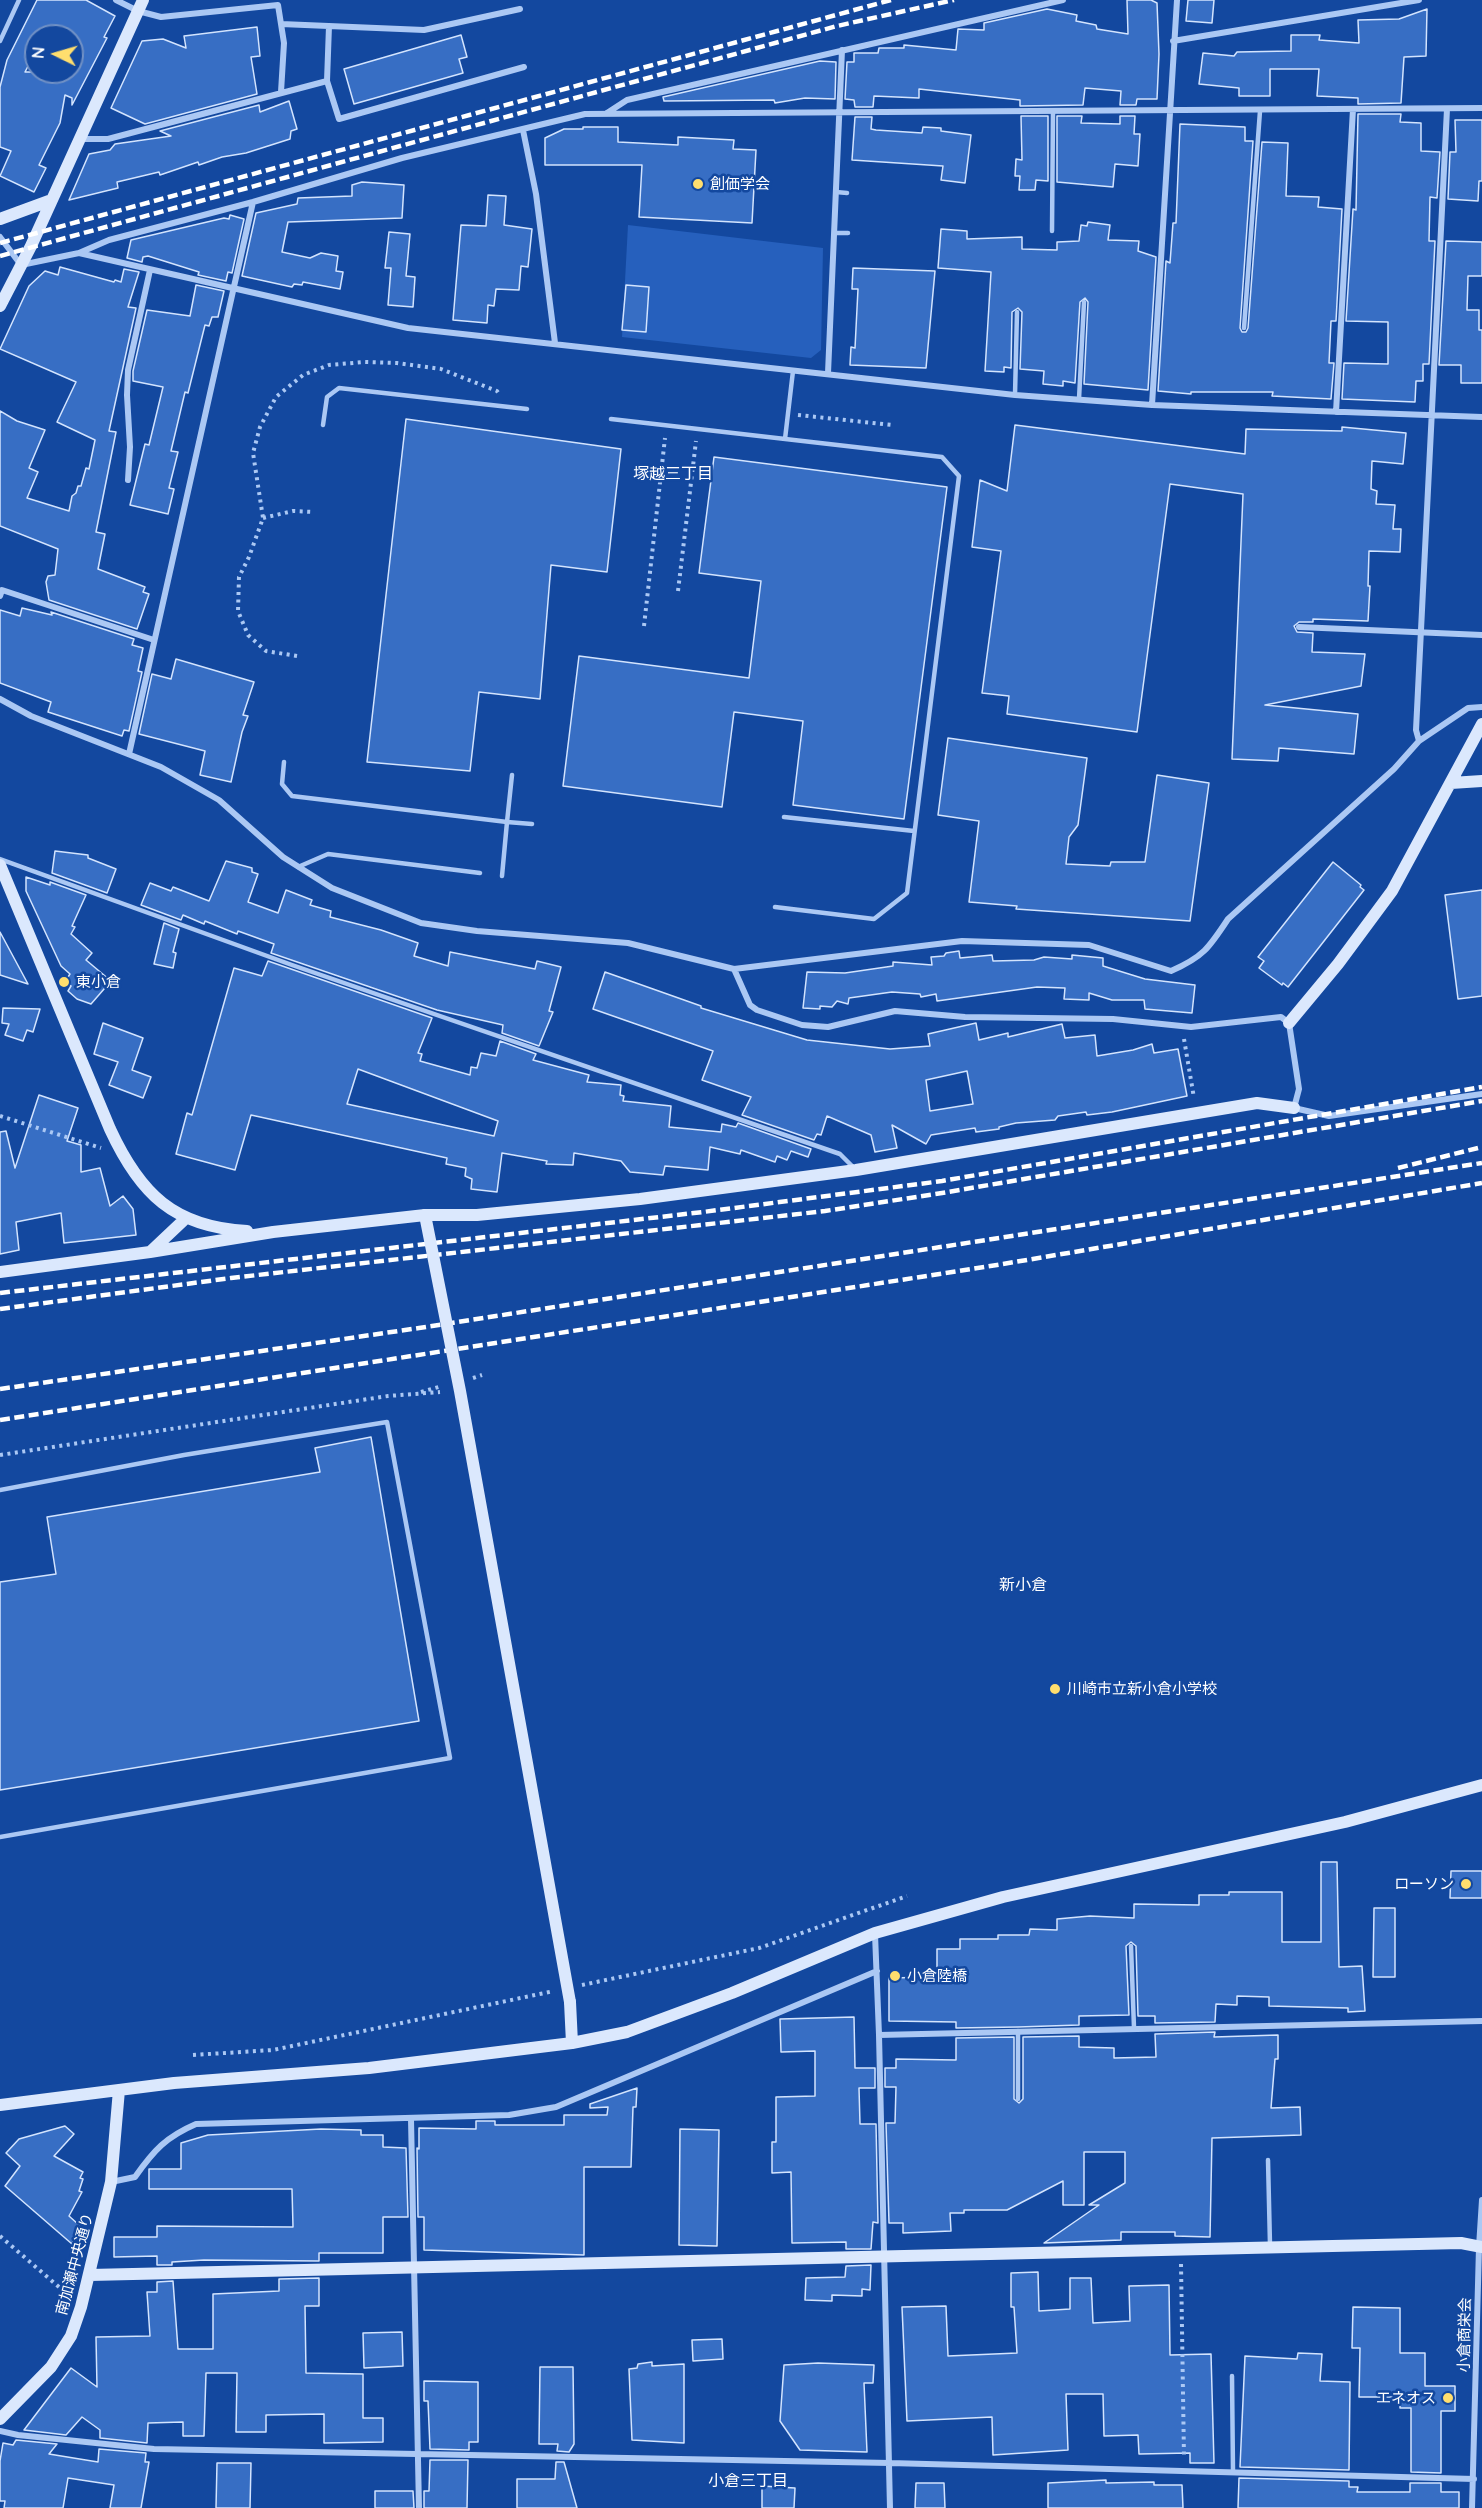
<!DOCTYPE html>
<meta charset="utf-8">
<style>
body{margin:0}
#map{position:relative;width:1482px;height:2508px;overflow:hidden;background:#13489f;font-family:Quicksand,sans-serif}
canvas{display:block}
.north{position:absolute;left:24px;top:24px;width:60px;height:60px;box-sizing:border-box;background:#13489f;border:2px solid #7191c5;border-radius:50%;rotate:275deg;font-size:16px;font-weight:700;line-height:24px;text-align:center;color:#fff}
.north::after{content:'';display:block;margin:auto;width:21px;height:27px;background:#ffde6e;clip-path:polygon(50% 0,100% 100%,50% 72%,0 100%)}
</style>
<div id="map">
<canvas width="1482" height="2508"></canvas>
<div class="north">N</div>
</div>
<script>
const context = document.querySelector('canvas').getContext('2d');
context.lineJoin = 'round';
function paint(path, color) { context.fillStyle = color; context.fill(path, 'evenodd'); }
function strokePath(path, color, width, dash) { context.strokeStyle = color; context.lineWidth = width; context.lineCap = dash ? 'butt' : 'round'; context.setLineDash(dash || []); context.stroke(path); }
function write(font, color, halo, rows, align = 'center') {
  context.font = font + ' Quicksand,"Noto Sans JP",sans-serif'; context.lineWidth = 5; context.setLineDash([]); context.textBaseline = 'middle'; context.strokeStyle = halo; context.fillStyle = color; for (const [text, x, y, turn = 0] of rows) {
    context.save(); context.translate(x, y); context.rotate((+turn || 0) * Math.PI / 180); context.textAlign = isNaN(turn) ? turn : align; if (halo) context.strokeText(text, 0, 0); context.fillText(text, 0, 0); context.restore();
  }
}
const green = new Path2D(`
 M628,225L823,248L821,350L811,358L622,337Z`);
const building = new Path2D(`
 M37,0H86L115,16L104,37L107,38L72,105V98L65,95L60,123L39,165L46,168L34,192L0,176L11,151L0,147V87L7,60ZM36,36H72V72H25L36,51Z
 M1127,0H1151L1157,3L1159,54L1157,99H1137L1136,105H1120L1121,91L1085,88L1083,105L1020,106V100L919,89V98L874,96L873,107H855L854,100L845,99L847,62H854V53H878L879,48H904V45L956,50L958,29L984,30V23L1047,9L1077,15L1076,21L1096,25L1097,29L1128,34Z
 M1188,0H1214L1212,23L1186,21Z
 M1427,9L1426,56L1404,57L1401,103L1358,104V98L1317,96L1319,69H1270V96H1239V88L1199,84L1203,53L1234,56L1237,52L1291,51V35H1320L1319,40L1359,43L1358,20L1399,19Z
 M257,27L260,56L251,57L257,94L145,124L111,108L142,41L163,39L186,48L184,36Z
 M461,35L467,57L459,59L463,73L354,104L344,69Z
 M820,61L836,62L835,99L805,98L775,103L774,100L664,101L663,97Z
 M289,101L297,129L291,131L290,139L246,153L222,157L199,165L198,162L160,175L159,172L117,182L118,188L69,200L89,154L110,150L115,144L171,136L160,131L259,105L260,112Z
 M1358,114H1401L1400,122L1421,123V151L1440,152L1437,198L1430,197L1429,241H1435L1429,364H1423V381H1416L1415,402L1342,399L1344,363L1388,364V322L1346,321L1353,209L1356,210Z
 M1021,116H1048V181L1036,180L1035,190H1019L1020,176H1015L1016,159L1022,160Z
 M1057,116H1082L1081,123L1120,124V116H1135L1134,134H1140L1138,166L1115,164L1113,187L1057,182Z
 M855,117H872L871,129L876,130L922,133L923,127L941,128V131L971,135L965,183L941,180L943,166L852,160Z
 M1455,120H1482V181H1479L1478,201L1448,199L1450,152H1456Z
 M1180,124L1245,127V141H1253L1240,328L1242,332H1246L1248,328L1262,142L1288,143L1286,196L1319,197L1318,207L1342,209L1336,321H1331L1329,363H1334L1331,399L1272,396L1273,392H1191V394L1158,391L1166,261L1170,263L1173,223H1176Z
 M583,127H618V142L678,145V137L734,140L733,149L756,150L752,223L639,217L642,165H545V138L564,129H583Z
 M362,182L404,185L402,218L288,222L282,252L310,258L321,253L338,256L336,271L343,272L340,289L303,282L302,285L294,284L292,287L242,276L256,213L297,204L298,198L352,196V185Z
 M488,195L506,196L504,225L532,229L528,267L521,266L519,290L496,289L494,306L488,305L487,323L453,320L461,225L486,226Z
 M230,215L244,219L232,273L228,272L226,281L198,275L199,272L148,256L143,257L142,262L127,258L131,240L224,218L229,219Z
 M1088,222L1110,225L1108,240L1139,241L1138,251L1156,257L1148,390L1084,384L1088,302L1085,298L1080,302L1075,383L1063,381V386L1043,384L1044,371L1020,369L1022,312L1018,308L1012,312L1011,368L1004,367V372L985,371L991,272L938,268L941,229L967,231V239L1022,237V249L1057,250V242L1079,241L1081,225L1087,226Z
 M389,232L410,234L406,276L415,277L413,307L388,305L391,268H385Z
 M1446,241L1482,242V276H1468L1467,310H1479V330H1482V383H1461V365H1439Z
 M60,267L114,282L115,280L121,282L124,269L139,272L128,307L136,308L109,431L116,432L96,532L105,534L98,569L145,587L143,592L149,594L137,629L49,600L46,582L48,576L55,575L58,549L0,526V411L17,421L45,430L29,468L38,472L27,498L69,511L72,496L76,493L78,486H81L86,468L89,469L95,440L57,422L76,382L0,349L29,286L45,271L58,275Z
 M853,268L935,271L926,368L850,365L851,347L855,348L858,289H852Z
 M196,285L224,291L218,317H212L209,326L205,325L188,393L185,392L171,451L178,452L169,488L174,489L168,514L130,505L145,444L149,445L163,387L133,381V371L147,310L190,316Z
 M626,285L649,287L646,332L622,330Z
 M406,419L621,449L607,572L551,565L540,699L479,692L470,771L367,762Z
 M1015,425L1245,454L1246,429L1342,431V427L1406,433L1403,464L1372,461L1371,489L1377,491L1376,504L1395,505L1393,529H1401L1400,552L1369,551L1368,586H1370L1368,621L1313,619V622H1299L1294,626L1297,632L1313,633L1312,652L1365,654L1361,686L1265,705L1358,714L1354,754L1279,748L1278,761L1232,759L1243,494L1170,484L1137,732L1007,714L1009,696L982,693L1001,551L972,547L980,480L1007,491Z
 M714,457L947,487L904,819L793,805L803,721L734,712L722,807L563,786L579,656L749,678L761,581L699,573Z
 M22,608L52,615L51,612L134,639L132,645L143,648L138,671L142,672L129,731L124,730L122,736L48,712L51,702L0,683V610L20,616Z
 M176,659L254,682L243,715L248,716L242,732L231,782L200,775L205,751L139,734L152,674L171,679Z
 M948,738L1087,758L1078,825L1069,837L1066,864L1110,866L1111,862H1145L1157,775L1209,783L1190,921L1016,909L1017,906L969,902L979,821L938,815Z
 M55,851L88,855V858L116,869L107,893L52,873Z
 M226,861L252,868V872L258,874L248,902L278,913L286,890L312,900L310,905L331,911L330,917L381,930L418,943L414,956L448,966L450,952L535,969L537,961L561,967L549,1011L553,1012L539,1046L502,1033L503,1025L437,1010L271,953L274,944L238,931L237,934L205,921L204,924L183,915L181,920L141,905L150,883L171,891L173,887L209,901Z
 M1333,862L1361,885L1360,887L1364,890L1288,987L1283,983L1282,985L1259,968L1264,961L1258,957Z
 M26,877L50,885V882L86,895L72,926L75,927L71,934L92,953L86,960L111,981L91,1004L77,999L68,991L71,986L64,983L70,974L61,966L26,891Z
 M1482,890V996L1458,999L1445,895Z
 M164,923L179,929L173,952L176,953L173,968L154,964Z
 M0,932L28,984L0,975Z
 M959,951L960,958L992,955L993,961L1034,960L1044,957L1072,959V955L1103,958V966L1145,979L1195,985L1192,1013L1145,1009L1144,1000H1112L1089,993V1000L1064,999L1065,988L1037,987L937,1001L936,994L921,997L920,994L892,992L849,998L848,1004L837,1001L832,1007L820,1006V1009L803,1008L807,972L845,973L893,966V962L932,965L931,957L944,956L946,953Z
 M268,961L432,1018L418,1053L422,1054L420,1061L470,1075L471,1067L477,1068L481,1053L496,1056L500,1041L536,1054L533,1060L589,1075L587,1082L621,1085L620,1095L624,1096L623,1101L671,1106L669,1127L721,1132L722,1124L736,1127L738,1123L811,1149L808,1157L791,1151L787,1160L777,1156L775,1162L741,1150L740,1154L710,1147L708,1170L665,1166L663,1175L630,1172L621,1161L574,1153L573,1165L546,1164L547,1161L502,1153L497,1192L471,1189L472,1179L465,1176L466,1168L446,1164L447,1158L251,1115L235,1170L176,1154L187,1113L192,1115L234,968L262,976ZM358,1069L498,1121L494,1136L347,1104Z
 M605,972L701,1006V1008L807,1040L890,1049L930,1046L928,1034L976,1023L979,1040L1008,1033V1037L1062,1024L1065,1038L1095,1035L1097,1056L1133,1050L1152,1044L1154,1053L1178,1049L1187,1096L1112,1112L1087,1115L1086,1112L1058,1116L1055,1120L1016,1123L999,1127V1129L976,1132L975,1128L931,1135L926,1144L892,1125L897,1148L875,1152L871,1135L827,1116L821,1135L817,1134L814,1140L742,1115L751,1097L702,1080L713,1051L593,1009ZM967,1071L973,1104L930,1111L926,1080Z
 M3,1008L40,1009L33,1032L27,1030L23,1041L5,1035L9,1024L2,1023Z
 M103,1023L143,1038L132,1070L151,1077L143,1098L109,1085L118,1062L94,1054Z
 M39,1095L78,1108L67,1141L81,1145V1172L100,1168L110,1206L123,1196L133,1209L136,1235L64,1243L61,1213L16,1222L19,1250L0,1254V1132L6,1131L15,1168Z
 M371,1437L419,1721L0,1790V1582L56,1574L47,1517L320,1472L315,1448Z
 M1321,1862H1337L1339,1967L1362,1966L1365,2011L1348,2012V2008L1269,2006V1997L1237,1996V2005L1216,2004L1215,2022L1155,2023V2016H1138L1136,1946L1131,1942L1126,1946L1129,2015L1079,2016V2025L1018,2027L956,2028V2022L889,2021V1978L937,1977V1949H960V1939H998V1935H1029L1030,1929L1057,1930V1919L1090,1916L1134,1918V1904L1199,1905V1895H1229V1892H1282V1942H1321Z
 M1451,1871H1482V1898H1450Z
 M1374,1908H1395V1977H1373Z
 M854,2017L855,2068H875V2088H859L860,2124H876L878,2223L873,2222L871,2249H846V2242L792,2243L791,2172L772,2173V2142H776V2097L815,2096V2051L781,2052L780,2019Z
 M1215,2032L1214,2037L1278,2035V2059H1275L1271,2108L1300,2107L1301,2135L1212,2138L1210,2237L1175,2236V2232H1121V2240L1044,2243L1099,2205H1089L1125,2183V2152H1084V2205H1063V2181L1007,2210H964V2213H950L951,2231L903,2233V2223H889L886,2123H895L896,2087H885V2068H896V2059L956,2060V2038L1014,2037V2099L1019,2103L1023,2099V2037L1079,2036V2047L1114,2048V2058L1156,2057L1155,2034Z
 M637,2088L636,2107H633L631,2167H584V2255L424,2250V2217H418L417,2148L419,2149V2128L476,2129V2121H495V2125H564V2115H607L608,2107L590,2108V2104Z
 M65,2126L74,2134L54,2156L83,2172L80,2178L83,2179L79,2191L82,2192L69,2216L79,2225L72,2244L5,2186L20,2166L6,2153L19,2139Z
 M321,2129L361,2130V2135H383V2147L406,2148L408,2217H383V2253H319V2261L204,2260L172,2262V2265H157V2256L114,2257V2237H157V2226L293,2227L292,2189H149V2169H181V2143L208,2135Z
 M680,2129L719,2130L717,2246L679,2245Z
 M871,2265L870,2290L862,2289V2296L832,2295V2301L805,2300L806,2278L845,2277L846,2266Z
 M1038,2272L1039,2311L1070,2309V2278H1091L1093,2323L1130,2321L1129,2286L1169,2285L1170,2355L1211,2354L1214,2463H1190V2453L1139,2454L1138,2435L1104,2436L1103,2394H1066L1068,2450L993,2455L992,2417L907,2421L902,2307L946,2306L948,2356L1017,2353L1014,2307H1011V2273Z
 M319,2278V2306H305L306,2373L363,2374V2418H383V2442L324,2443V2414L266,2415V2432H236L237,2373H206L204,2436H183V2422L148,2423L147,2443L100,2438V2430L82,2417L66,2435L24,2430L71,2368L97,2387L96,2337L150,2336L147,2292H157V2282L173,2281L178,2349H213V2294L279,2291V2279Z
 M1353,2307L1400,2308V2353H1425V2386H1455V2411H1441V2473L1411,2472V2408H1400V2397H1359L1360,2348H1352Z
 M402,2332L403,2366L364,2368L363,2333Z
 M722,2339L723,2359L693,2361L692,2340Z
 M1298,2353L1322,2354L1320,2381L1350,2382L1349,2470L1240,2467L1245,2356L1297,2359Z
 M652,2362V2366L684,2364V2443L632,2440L629,2369L637,2368L638,2364Z
 M818,2363L874,2365L873,2383H864L867,2452L800,2450L780,2421L784,2365Z
 M540,2367H573L574,2444L569,2452L557,2451L558,2444H539Z
 M424,2381L478,2382V2442H469V2450L430,2449L428,2401H424Z
 M16,2440L57,2444L49,2454L98,2462L99,2449L146,2453L145,2462H149L141,2508H110L114,2485L68,2478L63,2508H4L5,2501H0V2461L3,2443L13,2445Z
 M430,2460H468L467,2508H424V2491H429Z
 M556,2462H564L577,2508H517V2479H555Z
 M217,2463H251L250,2508H216Z
 M1239,2478L1349,2481V2487H1358L1357,2492H1410V2483H1441V2492H1459V2508H1238Z
 M1106,2480V2483L1154,2482V2485H1182L1183,2508H1048V2483Z
 M916,2483H944L945,2508H915Z
 M762,2486L795,2488L794,2508H762Z
 M375,2491H413L414,2508H375Z`);
const path = new Path2D(`
 M798,415L892,425
 M263,518L293,511L313,512
 M678,591L696,441
 M644,626L665,438
 M297,656L266,651L248,635L238,611L239,577L249,557L263,518L253,453L260,427L276,397L303,375L329,365L365,362L397,363L441,369L497,391L499,394
 M1184,1039L1194,1098
 M0,1116L101,1148
 M473,1378L482,1375
 M421,1392L442,1386
 M0,1455L388,1396L440,1392
 M582,1985L759,1948L907,1896
 M193,2055L273,2050L554,1991
 M0,2236L67,2294
 M1181,2264L1184,2458`);
const lane = new Path2D(`
 M0,41L19,0
 M836,192L847,193
 M1052,231L1053,111
 M834,233H848
 M1244,328L1260,111
 M1015,395L1017,312
 M1079,399L1084,302
 M611,419L942,457L959,476L907,893L874,919L775,907
 M323,425L327,397L339,388L527,409
 M785,439L793,371
 M284,762L282,784L292,796L507,822L512,775
 M784,817L914,831
 M0,859L292,965L840,1154L854,1168
 M298,867L328,854L480,873
 M502,876L507,822L532,824
 M0,1490L184,1455L387,1422L450,1758L0,1837
 M1131,1946L1134,2028
 M1018,2031V2099
 M1268,2160L1270,2245
 M1232,2376L1233,2472`);
const street = new Path2D(`
 M116,0L138,11L161,17L278,5L284,43L281,92
 M281,24L424,30L520,9
 M1173,41L1419,0
 M327,81L329,26
 M607,113L627,100L1063,0
 M523,130L536,194L555,343
 M80,139H108L327,81L339,119L524,67
 M0,237L21,265L79,253L408,328L1015,395L1152,405L1482,417
 M79,253L109,240L253,202L402,158L585,114L1482,108
 M828,373L842,50
 M1152,405L1177,0
 M1336,412L1353,109
 M128,480L130,447L127,395L128,370L150,270
 M0,596L2,590L154,640
 M1299,627L1482,635
 M0,699L31,716L161,767L219,800L283,857L332,888L421,923L477,931L628,943L734,969L962,941L1089,945L1171,971C1203,957 1209,948 1228,919L1394,769L1419,741L1468,708L1482,707
 M1419,741L1416,730L1447,109
 M129,754L253,202
 M734,969L750,1005L757,1010L802,1025L828,1027L895,1011L965,1017L1113,1019L1191,1027L1281,1017L1289,1023L1299,1089L1294,1108L1329,1116L1482,1094
 M875,1934L879,2035L890,2508
 M879,2035L1482,2021
 M411,2119L419,2508
 M111,2182L135,2177C154,2150 166,2137 196,2124L509,2115L556,2107L877,1971
 M0,2431L18,2435L154,2449L890,2463L1474,2479
 M1472,2508L1479,2247L1482,2200`);
const secondary = new Path2D(`
 M0,219L49,201
 M0,306L31,246L143,0
 M1451,783L1482,781
 M0,865L110,1129C140,1194 174,1227 247,1231
 M1289,1023L1338,964L1392,891L1482,724
 M150,1252L273,1232L425,1215H477L640,1199L856,1170L1257,1103L1294,1108
 M0,1272L150,1252L185,1219
 M570,2002L572,2043
 M0,2105L174,2083L369,2068L572,2043L627,2032L732,1993L875,1933L1003,1897L1345,1822L1482,1785
 M90,2275L1461,2243L1482,2247
 M0,2419L51,2367L71,2336L81,2307L111,2182L119,2090`);
const rail = new Path2D(`
 M0,243L891,0
 M0,256L837,26L954,0
 M1398,1168L1482,1147
 M0,1293L703,1212L942,1181L1482,1087
 M0,1309L231,1278L825,1211L942,1193L1482,1101
 M0,1389L419,1328L1482,1163
 M0,1420L997,1265L1482,1183`);
const secondaryBridge = new Path2D(`
 M425,1215L460,1391L570,2002`);
const markers = [
 [698,184,6,"#ffde6e"],
 [64,982,6,"#ffde6e"],
 [1055,1689,6,"#ffde6e"],
 [1466,1884,6,"#ffde6e"],
 [895,1976,6,"#ffde6e"],
 [1448,2398,6,"#ffde6e"]
];
const poiNames = [
 ["創価学会",710,184],
 ["東小倉",76,982],
 ["川崎市立新小倉小学校",1067,1689],
 ["ローソン",1454,1884,"right"],
 ["小倉陸橋",907,1976],
 ["エネオス",1436,2398,"right"]
];
const streetNames = [
 ["南加瀬中央通り",75,2264,-75],
 ["小倉商栄会",1465,2335,-89]
];
const neighbourhoodNames = [
 ["塚越三丁目",673,474],
 ["新小倉",1023,1585],
 ["小倉三丁目",748,2481]
];
paint(green, '#2660bd');
paint(building, '#376ec4');
strokePath(building, '#d3e4fe', 1.5);
strokePath(path, '#abc8f4', 4, [3, 4.5]);
strokePath(lane, '#abc8f4', 4.5);
strokePath(street, '#abc8f4', 6);
strokePath(secondary, '#dbe8fd', 12);
strokePath(rail, '#fff', 4.5, [10, 4.5]);
strokePath(secondaryBridge, '#dbe8fd', 12);
for (const [x, y, r, color] of markers) { const dot = new Path2D(); dot.arc(x, y, r, 0, 2 * Math.PI); context.fillStyle = color; context.fill(dot); strokePath(dot, '#13489f', 2); }
write('15px', '#fff', '#13489f', poiNames, 'left');
write('15px', '#fff', '#13489f', streetNames);
write('16px', '#fff', '#13489f', neighbourhoodNames);
</script>
